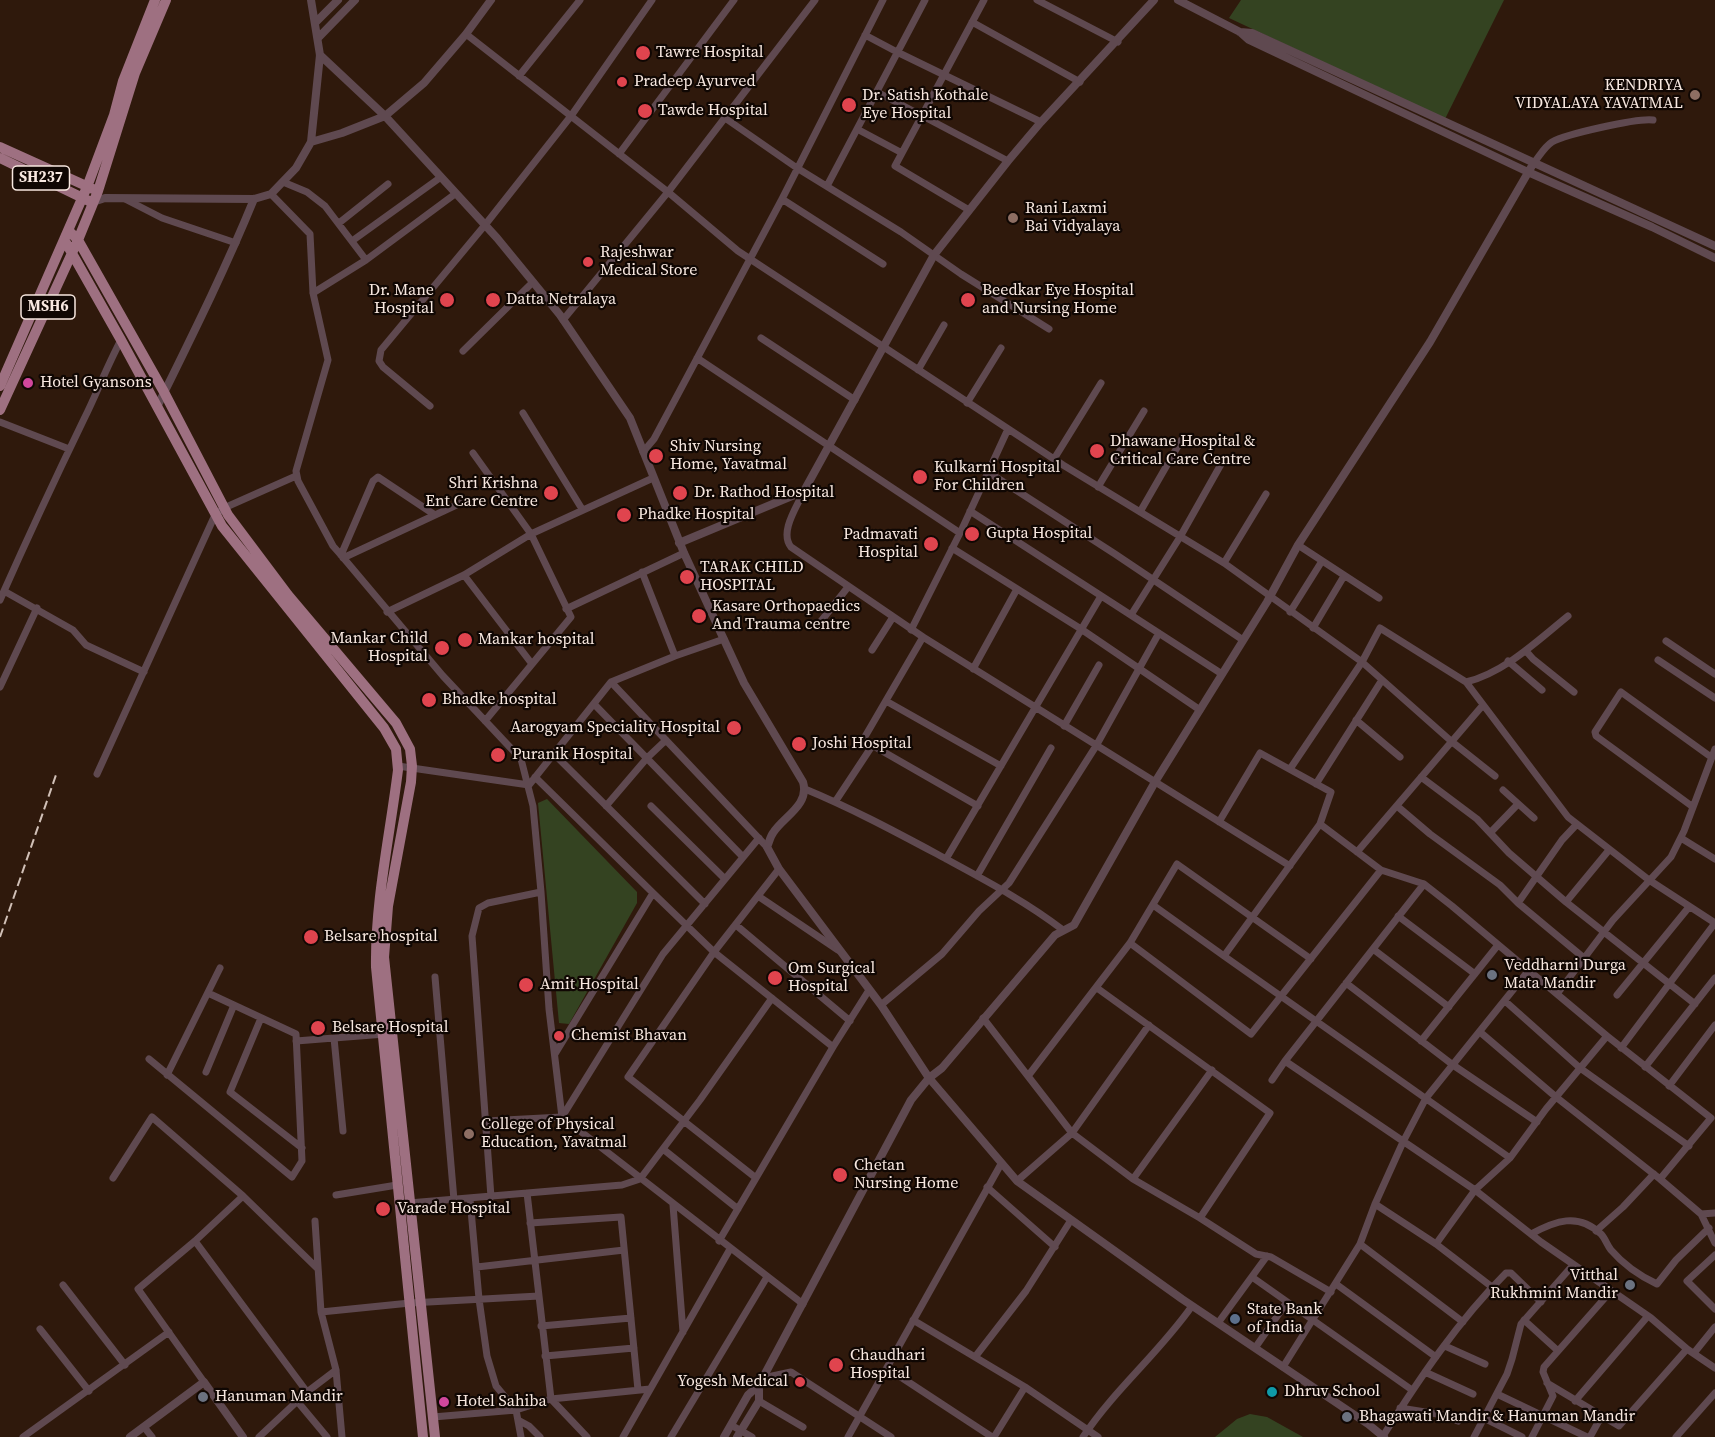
<!DOCTYPE html>
<style>
body{margin:0}
canvas{display:block;background:#2f190c}
</style>
<canvas width="1715" height="1437"></canvas>
<script>
const context = document.querySelector('canvas').getContext('2d');
context.lineJoin = 'round';
function paint(path, color) { context.fillStyle = color; context.fill(path, 'evenodd'); }
function strokePath(path, color, width, dash) { context.strokeStyle = color; context.lineWidth = width; context.lineCap = dash ? 'butt' : 'round'; context.setLineDash(dash || []); context.stroke(path); }
function write(font, color, halo, rows, align = 'center') {
  context.font = font + ' "Source Serif 4",serif'; context.lineWidth = 4.5; context.setLineDash([]); context.textBaseline = 'middle'; context.strokeStyle = halo; context.fillStyle = color; for (const [text, x, y, turn = 0] of rows) {
    context.save(); context.translate(x, y); context.rotate((+turn || 0) * Math.PI / 180); context.textAlign = isNaN(turn) ? turn : align; if (halo) context.strokeText(text, 0, 0); context.fillText(text, 0, 0); context.restore();
  }
}
const green = new Path2D(`
 M1241,0H1504L1445,119L1229,18Z
 M547,799L637,892V903L569,1024L559,1023L538,803Z
 M1250,1414L1267,1417L1303,1437H1215L1237,1419Z`);
const minor = new Path2D(`
 M1037,0L1118,42
 M972,22L1080,82
 M466,34L668,192L738,251L1063,465L1224,563L1362,662L1380,628L1466,682L1568,817L1649,880L1715,923
 M865,35L897,52L1041,122
 M519,76L580,0
 M877,92L1008,161
 M725,118L797,168L901,232L961,274L1049,329
 M857,129L902,153
 M619,154L734,0
 M1533,164C1539,157 1544,147 1552,142C1566,134 1637,118 1653,120
 M283,182L307,192L325,206L366,260
 M827,186L925,0
 M271,194L310,234L313,293L328,360L296,471L298,481L333,546L341,555L443,676L521,759L533,806L541,892L549,1009L562,1117L803,1304
 M125,199L162,218L236,243
 M782,199L883,264
 M969,210L895,166L984,0
 M339,223L388,184
 M352,241L441,177
 M313,293L366,260L455,194
 M563,320L668,192L815,0
 M761,338L855,400
 M463,351L533,282
 M697,358L960,533
 M918,370L944,325
 M967,403L1001,348
 M430,406L383,367L379,361L381,350L485,225L571,116L652,0
 M523,413L582,509
 M0,422L69,449
 M643,452L654,439L685,381L782,199L883,0
 M473,453L531,534L653,478
 M1054,459L1101,383
 M988,472L1115,554L1243,640
 M1098,487L1144,411
 M804,491C797,507 779,532 791,547L923,637L1290,866
 M970,511L1222,674
 M1140,512L1182,439
 M1298,545L1379,598
 M952,548L1081,629L1200,710
 M341,555L373,481L378,477L435,515
 M343,558L465,501
 M1224,563L1266,494
 M642,572L675,656
 M464,575L532,664
 M4,591L73,630L86,645L144,672
 M0,600C27,539 55,479 84,419C97,393 107,366 121,340
 M566,609L684,553
 M387,612L464,575L531,534L571,617L485,721
 M1290,612L1322,561
 M1131,615L1180,537L1224,459
 M818,625L848,587
 M1313,628L1344,576
 M911,630L962,529L1008,429
 M923,637L863,740L978,806
 M1666,641L1715,674
 M872,650L893,617
 M1526,651L1533,659L1574,692
 M1658,660L1715,698
 M1508,661L1542,690
 M973,669L1017,589
 M611,682L767,847
 M1466,682C1504,673 1537,641 1568,616
 M0,687L37,608
 M886,701L1001,766
 M594,704L743,857
 M1356,720L1400,757
 M1064,726L1099,665
 M554,754L705,904
 M398,766L529,785L611,682L675,656L724,639
 M1290,769L1362,662L1451,741L1495,776
 M97,774L215,515L224,508L296,476
 M535,777L653,893
 M1421,777L1477,819L1509,853L1566,902L1695,1004
 M1316,784L1382,680
 M805,789C851,808 894,831 937,854C981,878 1024,900 1063,930
 M1503,790L1534,818
 M835,802L872,746
 M606,806L647,758L666,740
 M651,806L725,879
 M1397,806L1430,834L1500,885L1518,903L1584,958
 M1693,807L1596,736L1595,732L1621,692L1711,757
 M1219,822L1260,753L1331,792L1320,824
 M1490,833L1518,804
 M1681,838L1715,859
 M1357,852L1483,705
 M946,859L1101,596
 M977,876L1051,748
 M1424,884L1285,1061L1475,1190L1541,1242L1651,1318L1687,1349L1715,1368
 M758,896L838,950
 M1566,902L1609,850
 M1518,903L1562,840L1577,824
 M1153,905L1224,956L1320,824L1381,870L1424,884L1452,906L1607,1036L1546,1109L1510,1158L1475,1190L1436,1244
 M1398,916L1475,974
 M736,925L850,1021
 M1130,943L1251,1034L1381,870
 M1373,949L1449,1007
 M1224,956L1510,1158
 M435,977L454,1200
 M1346,983L1453,1065L1537,1122
 M1097,988L1270,1113L1200,1218
 M1557,994L1613,920L1671,857L1684,831L1715,749
 M1617,995L1689,907
 M1505,1001L1580,1068L1689,1146
 M881,1005L942,954L979,911L1009,883L1096,746L1159,633
 M261,1018L230,1092L302,1148
 M983,1018L1072,1133L1133,1179L1200,1218L1256,1254L1271,1257L1331,1292
 M1480,1032L1556,1097L1660,1179L1711,1118L1607,1036
 M296,1041L334,1038
 M1421,1041L1498,945
 M1621,1048L1715,923
 M555,1054L653,893L714,952L833,1047
 M149,1059L292,1177L302,1161L296,1034L208,993
 M1645,1067L1715,978
 M206,1072L234,1005
 M167,1075L220,968
 M1028,1076L1130,943L1177,864L1311,959
 M1272,1080L1285,1061
 M1669,1086L1715,1025
 M486,1121L562,1117L663,954L759,838
 M343,1131L334,1038L385,1034
 M663,1149L738,1209
 M113,1178L152,1117L243,1196L317,1268
 M756,1178L628,1077L714,952L779,869
 M1133,1179L1212,1070
 M1660,1179L1701,1214L1715,1243
 M1017,1181L1072,1133L1149,1025
 M987,1187L1055,1247
 M527,1193L551,1399L587,1437
 M336,1195L397,1185
 M491,1197L472,936L479,908L488,903L541,892
 M470,1199L479,1299L487,1356L496,1386L516,1410L521,1437
 M409,1203L622,1185L640,1179L700,1100L772,998
 M673,1205L683,1332
 M1701,1214L1715,1213
 M315,1221L321,1312L336,1370L342,1437
 M530,1223L621,1217L638,1390
 M1596,1231L1623,1207L1654,1174
 M1531,1234C1555,1221 1578,1212 1601,1234C1605,1238 1607,1245 1611,1250C1623,1264 1640,1276 1657,1284L1676,1260L1709,1228
 M195,1241L307,1392
 M719,1241L833,1047L869,990
 M1360,1244L1463,1322
 M1715,1255L1687,1281L1715,1309
 M477,1267L624,1250
 M1252,1277L1412,1390
 M1336,1284L1436,1357
 M63,1285L125,1365
 M1492,1287L1436,1244L1375,1204L1403,1142L1426,1098L1529,970
 M321,1312L410,1303L539,1296
 M913,1320L1025,1387L994,1437
 M1524,1320L1557,1350
 M1218,1323L1267,1256
 M541,1326L631,1318
 M40,1329L89,1391
 M1445,1346L1485,1364
 M1255,1348L1287,1302
 M1694,1353L1715,1327
 M545,1356L634,1348
 M975,1357L1026,1291L1071,1220
 M1283,1367L1360,1244L1375,1204
 M887,1368L992,1437
 M1425,1372L1473,1394
 M763,1378L791,1372L891,1437
 M204,1382L138,1289L195,1241L243,1196
 M1547,1383L1619,1426L1687,1349
 M1025,1387L1098,1437
 M1497,1394L1587,1437
 M297,1401L327,1437
 M759,1401L803,1427
 M1575,1401L1648,1316
 M1400,1408L1444,1415L1458,1421
 M433,1417L516,1410L551,1399L650,1389
 M1484,1418L1522,1437
 M518,1420L529,1426L540,1437
 M731,1425L752,1437
 M144,1427L152,1437
 M1383,1436C1419,1379 1458,1321 1506,1273H1511L1541,1302
 M23,1437L169,1332
 M259,1437L307,1392L336,1370
 M623,1437L730,1249
 M671,1437L767,1277
 M848,1437L1001,1164
 M1083,1437C1115,1389 1159,1353 1192,1306
 M1474,1437L1507,1374L1512,1359L1521,1324L1573,1265
 M1532,1437L1553,1396L1543,1372L1544,1367L1611,1291
 M1590,1437L1601,1417
 M1676,1437L1715,1393`);
const tertiary = new Path2D(`
 M1178,0L1240,32L1249,40L1528,172L1652,227L1715,258
 M315,23L338,0
 M1240,32L1252,33L1715,246
 M318,38L355,0
 M320,55L385,116L497,238L560,315L630,418L684,553L744,683L803,782C810,805 783,817 773,833C770,837 769,843 767,847L779,869L881,1005L929,1078L1017,1181L1182,1299L1368,1424L1384,1437
 M311,142L342,133L385,116L424,83L466,34L491,0
 M93,202L105,198L254,199L271,194L296,168L311,142L320,55L311,0
 M157,407C191,338 225,270 254,199
 M679,543L804,491L934,255L1008,161L1041,122L1154,0
 M130,1437L204,1382L243,1437
 M724,1437L748,1395L759,1385L911,1100L929,1078L942,1068L1055,935L1074,925L1155,782L1267,602L1298,545L1430,342L1533,164
 M737,1437L759,1401V1385`);
const primary = new Path2D(`
 M0,147L93,189
 M0,158L89,201
 M69,231L78,240L164,392L228,515L288,595L396,723L410,749L412,766L411,782L388,906L384,957L435,1437
 M65,241L121,340L222,526L384,728L396,749L398,770C390,835 375,901 376,967L423,1437
 M0,386L87,187L114,115L123,81L155,0
 M0,410L78,240L98,191L135,73L166,0`);
const rail = new Path2D(`
 M0,937L57,772`);
const markers = [
 [643,53,8,"#e0444e"],
 [622,82,6,"#e0444e"],
 [1695,95,6,"#8d6e63"],
 [849,105,8,"#e0444e"],
 [645,111,8,"#e0444e"],
 [1013,218,6,"#8d6e63"],
 [588,262,6,"#e0444e"],
 [447,300,8,"#e0444e"],
 [493,300,8,"#e0444e"],
 [968,300,8,"#e0444e"],
 [28,383,6,"#d1479c"],
 [1097,451,8,"#e0444e"],
 [656,456,8,"#e0444e"],
 [920,477,8,"#e0444e"],
 [551,493,8,"#e0444e"],
 [680,493,8,"#e0444e"],
 [624,515,8,"#e0444e"],
 [972,534,8,"#e0444e"],
 [931,544,8,"#e0444e"],
 [687,577,8,"#e0444e"],
 [699,616,8,"#e0444e"],
 [465,640,8,"#e0444e"],
 [442,648,8,"#e0444e"],
 [429,700,8,"#e0444e"],
 [734,728,8,"#e0444e"],
 [799,744,8,"#e0444e"],
 [498,755,8,"#e0444e"],
 [311,937,8,"#e0444e"],
 [1492,975,6,"#6b7280"],
 [775,978,8,"#e0444e"],
 [526,985,8,"#e0444e"],
 [318,1028,8,"#e0444e"],
 [559,1036,6,"#e0444e"],
 [469,1134,6,"#8d6e63"],
 [840,1175,8,"#e0444e"],
 [383,1209,8,"#e0444e"],
 [1630,1285,6,"#6b7280"],
 [1235,1319,6,"#5c6f8a"],
 [836,1365,8,"#e0444e"],
 [800,1382,6,"#e0444e"],
 [1272,1392,6,"#0f9aa8"],
 [203,1397,6,"#6b7280"],
 [444,1402,6,"#d1479c"],
 [1347,1417,6,"#6b7280"]
];
const shields = [
 [41,178,57],
 [48,307,54]
];
const shieldNames = [
 ["SH237",41,178],
 ["MSH6",48,307]
];
const poiNames = [
 ["Tawre Hospital",656,53],
 ["Pradeep Ayurved",634,82],
 ["KENDRIYA",1683,86,"right"],
 ["VIDYALAYA YAVATMAL",1683,104,"right"],
 ["Dr. Satish Kothale",862,96],
 ["Eye Hospital",862,114],
 ["Tawde Hospital",658,111],
 ["Rani Laxmi",1025,209],
 ["Bai Vidyalaya",1025,227],
 ["Rajeshwar",600,253],
 ["Medical Store",600,271],
 ["Dr. Mane",434,291,"right"],
 ["Hospital",434,309,"right"],
 ["Beedkar Eye Hospital",982,291],
 ["and Nursing Home",982,309],
 ["Datta Netralaya",506,300],
 ["Hotel Gyansons",40,383],
 ["Dhawane Hospital &",1110,442],
 ["Critical Care Centre",1110,460],
 ["Shiv Nursing",670,447],
 ["Home, Yavatmal",670,465],
 ["Kulkarni Hospital",934,468],
 ["For Children",934,486],
 ["Shri Krishna",538,484,"right"],
 ["Ent Care Centre",538,502,"right"],
 ["Dr. Rathod Hospital",694,493],
 ["Phadke Hospital",638,515],
 ["Gupta Hospital",986,534],
 ["Padmavati",918,535,"right"],
 ["Hospital",918,553,"right"],
 ["TARAK CHILD",700,568],
 ["HOSPITAL",700,586],
 ["Kasare Orthopaedics",712,607],
 ["And Trauma centre",712,625],
 ["Mankar Child",428,639,"right"],
 ["Hospital",428,657,"right"],
 ["Mankar hospital",478,640],
 ["Bhadke hospital",442,700],
 ["Aarogyam Speciality Hospital",720,728,"right"],
 ["Joshi Hospital",812,744],
 ["Puranik Hospital",512,755],
 ["Belsare hospital",324,937],
 ["Veddharni Durga",1504,966],
 ["Mata Mandir",1504,984],
 ["Om Surgical",788,969],
 ["Hospital",788,987],
 ["Amit Hospital",540,985],
 ["Belsare Hospital",332,1028],
 ["Chemist Bhavan",571,1036],
 ["College of Physical",481,1125],
 ["Education, Yavatmal",481,1143],
 ["Chetan",854,1166],
 ["Nursing Home",854,1184],
 ["Varade Hospital",397,1209],
 ["Vitthal",1618,1276,"right"],
 ["Rukhmini Mandir",1618,1294,"right"],
 ["State Bank",1247,1310],
 ["of India",1247,1328],
 ["Chaudhari",850,1356],
 ["Hospital",850,1374],
 ["Yogesh Medical",788,1382,"right"],
 ["Dhruv School",1284,1392],
 ["Hanuman Mandir",215,1397],
 ["Hotel Sahiba",456,1402],
 ["Bhagawati Mandir & Hanuman Mandir",1359,1417]
];
paint(green, '#344321');
strokePath(minor, '#5f4950', 7);
strokePath(tertiary, '#5f4950', 8);
strokePath(primary, '#9e7081', 10);
strokePath(rail, '#d1c0b7', 2, [9, 4.5]);
for (const [x, y, r, color] of markers) { const dot = new Path2D(); dot.arc(x, y, r, 0, 2 * Math.PI); context.fillStyle = color; context.fill(dot); strokePath(dot, '#100703', 2); }
for (const [x, y, w] of shields) { const box = new Path2D(); box.roundRect(x - w / 2, y - 12, w, 24, 4.5); context.fillStyle = '#100703'; context.fill(box); strokePath(box, '#f8e8e0', 1.5); }
write('bold 15px', '#f8e8e0', null, shieldNames);
write('16px', '#f8e8e0', '#100703', poiNames, 'left');
</script>
